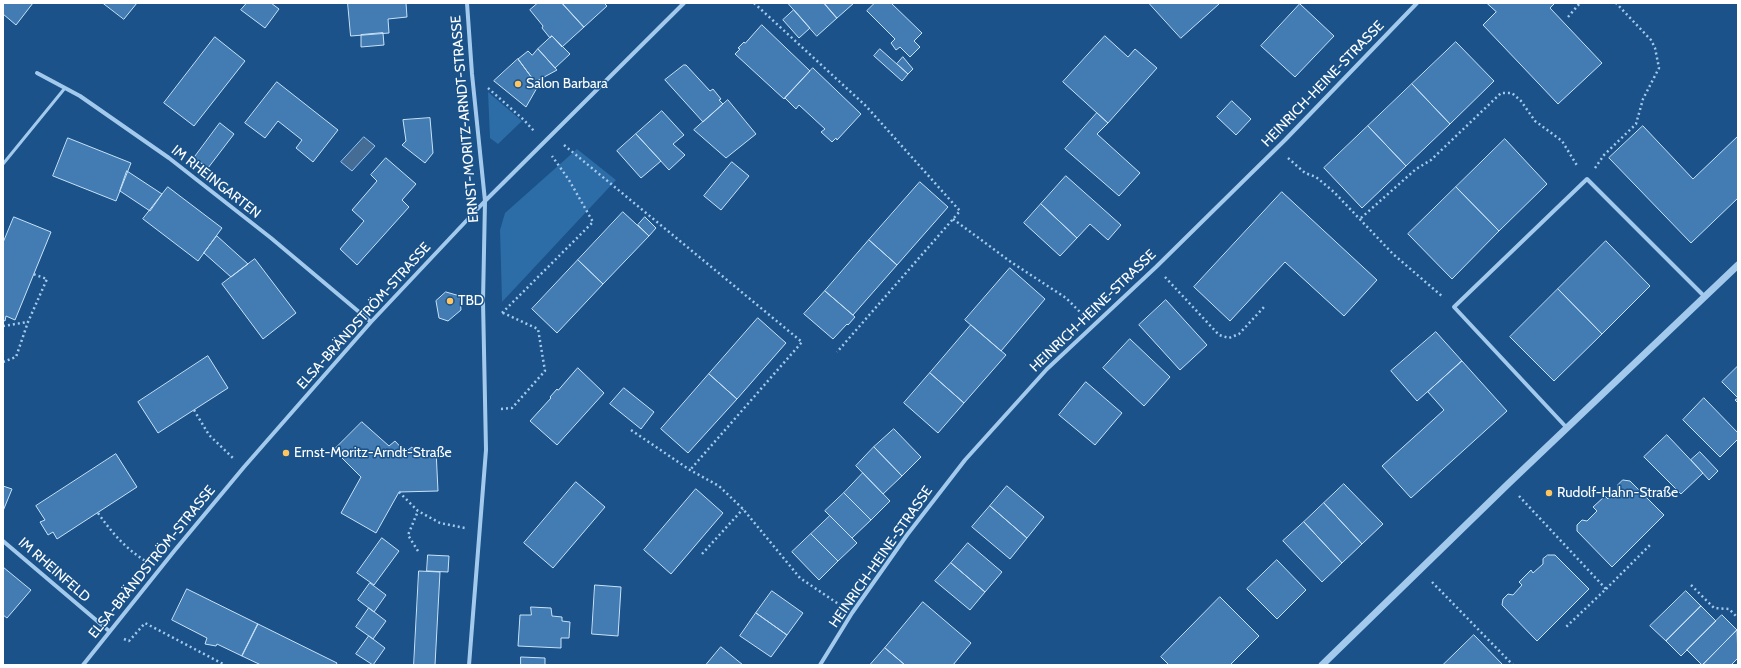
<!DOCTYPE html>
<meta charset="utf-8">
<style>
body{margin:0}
#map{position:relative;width:1741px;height:668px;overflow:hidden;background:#1a5289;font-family:Cabin,sans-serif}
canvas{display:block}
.frame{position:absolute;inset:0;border:4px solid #fff;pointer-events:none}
</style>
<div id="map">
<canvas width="1741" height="668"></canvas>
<div class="frame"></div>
</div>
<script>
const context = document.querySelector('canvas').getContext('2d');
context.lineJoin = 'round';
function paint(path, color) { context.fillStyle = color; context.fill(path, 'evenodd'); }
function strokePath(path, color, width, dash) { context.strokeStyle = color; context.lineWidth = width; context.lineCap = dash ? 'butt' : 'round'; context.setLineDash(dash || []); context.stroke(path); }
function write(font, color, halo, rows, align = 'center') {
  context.font = font + ' Cabin,sans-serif'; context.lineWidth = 3; context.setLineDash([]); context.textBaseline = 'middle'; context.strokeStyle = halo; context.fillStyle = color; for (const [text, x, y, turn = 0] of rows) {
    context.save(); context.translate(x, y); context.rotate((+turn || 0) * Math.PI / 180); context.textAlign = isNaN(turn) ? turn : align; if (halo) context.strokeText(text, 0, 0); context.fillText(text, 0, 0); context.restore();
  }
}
const green = new Path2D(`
 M488,92L522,121L498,144L490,138Z
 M577,149L616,180L502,302L500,230L505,213Z`);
const water = new Path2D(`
 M364,137L375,146L352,171L341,162Z`);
const building = new Path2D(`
 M4,3H33L16,25L3,14Z
 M103,3H137L124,19Z
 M247,3H271L279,9L265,28L241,10Z
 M348,3H406L407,17L388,19L389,33L351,36Z
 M538,3H562L584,27L562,47L552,36L550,38L542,28L543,26L530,10Z
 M562,3H604L607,6L584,27Z
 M788,3H824L837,18L817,36Z
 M824,3H854L837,18Z
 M875,3H891L922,33L914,41L920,47L910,57L900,47L896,50L891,43L895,39L867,11Z
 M1149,3H1218L1219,4L1181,38Z
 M1487,3H1555L1550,8L1602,63L1558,104L1483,25L1496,12Z
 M1300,4L1334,36L1295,77L1261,46Z
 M794,10L810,28L799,38L783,20Z
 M762,25L810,71L784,99L735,54L740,49L738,48L744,42L745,43Z
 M383,33L384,45L361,47V35Z
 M552,36L570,54L555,68L538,49Z
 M1105,36L1128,57L1135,49L1157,68L1108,123L1063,82Z
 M215,37L245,61L194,126L164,103Z
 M1456,42L1494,81L1450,124L1412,84Z
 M538,49L557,70L535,82L518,59L528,51L532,55Z
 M880,49L908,74L902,81L874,56Z
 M903,57L913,69L908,74L897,64Z
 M518,59L538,86L526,107L494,81Z
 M684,65H686L710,91L713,89L721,99L719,100L723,104L703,122L665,80Z
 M813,68L861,114L837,140L836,138L832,142L821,132L825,129L799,105L796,109L785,98Z
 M277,82L338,130L313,162L296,148L302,140L278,121L265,138L245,123Z
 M1412,84L1450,124L1406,166L1368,126Z
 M728,100L756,134L726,158L694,130Z
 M1232,101L1251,119L1236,135L1217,117Z
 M662,111L684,135L673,144L685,155L669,170L636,134Z
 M1097,113L1108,123L1097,134L1140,173L1119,196L1065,149Z
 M430,118L433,153L425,163L402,145L406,141L403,120Z
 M220,123L234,134L208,168L194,158Z
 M1368,126L1406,166L1362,208L1324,168Z
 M1643,126L1693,179L1738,136V198L1691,243L1609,158Z
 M636,134L661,161L641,178L617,151Z
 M68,138L131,163L116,201L53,176Z
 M1505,139L1547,184L1499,231L1456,187Z
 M386,158L416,184L402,200L409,207L357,265L340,249L364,221L352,210L377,181L371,175Z
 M732,162L749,176L721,210L704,196Z
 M127,171L162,194L150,211L120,191Z
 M1066,176L1121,225L1108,240L1090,224L1077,238L1041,204Z
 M920,182L948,207L897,265L869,240Z
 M168,187L222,228L198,261L143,219Z
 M1456,187L1499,231L1452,279L1408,234Z
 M1282,192L1377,280L1344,316L1285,262L1230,321L1194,287Z
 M1041,204L1077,238L1060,256L1024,223Z
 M623,212L649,236L603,284L578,260Z
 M14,217L51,232L15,320L6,316L5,321L3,320V243Z
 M645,217L656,228L649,236L638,225Z
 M217,236L248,264L231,277L204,253Z
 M869,240L897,265L853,315L825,291Z
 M1606,241L1650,286L1602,334L1558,289Z
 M255,259L296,313L263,339L222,284Z
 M578,260L603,284L557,333L532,309Z
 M1010,268L1045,299L1001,351L965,320Z
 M1558,289L1602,334L1554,381L1510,337Z
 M825,291L855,317L848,325L847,324L833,339L804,314Z
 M446,292L460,296L461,310L448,321L439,318L436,301Z
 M1166,300L1207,345L1180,370L1139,325Z
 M758,318L786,343L737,399L709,374Z
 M971,325L1006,355L964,403L930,373Z
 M1436,332L1462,361L1417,401L1391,371Z
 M1130,339L1170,377L1144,406L1103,368Z
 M208,356L228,388L158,433L138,402Z
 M1462,361L1507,411L1411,498L1382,466L1444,410L1428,392Z
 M1738,366V403L1735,400L1738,398L1722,382Z
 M578,368L604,393L557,445L530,421L551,398L550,397L557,389L558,390Z
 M930,373L964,403L938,433L904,403Z
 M709,374L737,399L688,453L661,429Z
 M1086,382L1122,413L1095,445L1059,415Z
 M624,388L654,412L641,429L610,404Z
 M1704,398L1738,433V439L1720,457L1683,420Z
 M362,422L389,446L395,441L405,452L412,447L416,452L436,450L438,491L399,492L376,533L341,513L361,477L334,450Z
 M894,429L921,457L902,476L874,447Z
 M1667,435L1703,473L1681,494L1644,457Z
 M874,447L902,476L883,494L856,466Z
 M1700,452L1718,471L1709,480L1691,460Z
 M116,454L137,487L57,539L53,532L48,535L40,522L45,520L36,506Z
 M863,473L890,501L871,520L844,493Z
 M1623,480L1630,481L1664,515L1612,567L1577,531V525L1582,520L1587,521L1597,511L1593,507L1605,496L1608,499L1618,490V485Z
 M576,482L605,507L553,568L524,543Z
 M1344,484L1383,524L1362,544L1324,503Z
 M3,486L12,489L3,511Z
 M1007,486L1044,517L1027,538L990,506Z
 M696,489L723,513L671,574L644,550Z
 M844,493L871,520L852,538L825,511Z
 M1324,503L1362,544L1342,563L1304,522Z
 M990,506L1027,538L1010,559L972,527Z
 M830,516L857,543L838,561L811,534Z
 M1304,522L1342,563L1322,582L1283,541Z
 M811,534L838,561L819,580L792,552Z
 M382,538L399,551L374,585L357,573Z
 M968,543L1002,572L985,592L951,563Z
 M428,555L449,556L448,572L427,571Z
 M1548,555H1555L1589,589L1537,641L1502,605L1503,599L1508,594L1513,595L1522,585L1519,582L1531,570L1533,573L1543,564V559Z
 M1277,560L1306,590L1277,619L1247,589Z
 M951,563L985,592L970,610L935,581Z
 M3,567L31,590L7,618L3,615Z
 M419,571L440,572L435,665H414Z
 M370,583L386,595L374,612L358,600Z
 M595,585L621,587L618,636L592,634Z
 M187,589L258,624L242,656L217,644L216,646L205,644L207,638L172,620Z
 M772,591L803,613L787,635L756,613Z
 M1686,591L1701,606L1666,641L1650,626Z
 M1220,597L1259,636L1230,665H1169L1161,657Z
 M923,602L971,643L953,665H905L885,648Z
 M1701,606L1716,621L1681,656L1666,641Z
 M531,607L551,608L552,616L562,617V621L570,622L569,638H561V648L518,646L520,615H531Z
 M369,608L386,621L373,639L356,627Z
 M756,613L787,635L771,657L740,636Z
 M1722,615L1737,630L1702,665L1687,650Z
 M258,624L337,663L336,665H261L242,656Z
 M1737,630L1738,658L1731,665H1703Z
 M1474,635L1503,665H1443Z
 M369,636L385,648L373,665L356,654Z
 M721,647L743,665H706Z
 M885,648L905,665H870Z
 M521,657L545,658V665H521Z`);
const path = new Path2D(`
 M754,3L866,106L960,211L837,352
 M1568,17L1580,3
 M488,88L524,120L534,131
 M564,145L802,342L690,470
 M1288,158L1305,173L1316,177L1334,192L1393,254L1443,297
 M1595,168L1604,155L1636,124L1643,99L1659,68L1655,48L1651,40L1616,3
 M1361,218L1416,169L1431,160L1501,93H1512L1521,101L1535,121L1562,141L1578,167
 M953,219L1011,262L1066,298L1083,315
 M1165,277L1219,335L1229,338L1239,334L1265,306
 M502,313L593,222L569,180L552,156
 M3,326L28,322
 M3,362L16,357L28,322L47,279L33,274
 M501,409L512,408L545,371L538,329L501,312
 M194,410L209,435L233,458
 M631,430L690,470L719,486L743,509L800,578L840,605
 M399,492L418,511L440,523L465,528
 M1519,496L1606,589L1566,627
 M98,513C112,533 126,549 147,562
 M418,551L408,535L418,511
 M702,554L743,509
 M1432,582L1513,665
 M1691,585L1714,608L1729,609L1738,618
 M1606,589L1651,544
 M124,639L129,641L145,623L225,665`);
const service = new Path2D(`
 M3,164L65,88`);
const minor = new Path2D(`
 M467,3L472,74L485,201L483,301L486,450L469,665
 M37,73L80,96L169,158L271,238L371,322
 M1567,428L1454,307L1587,179L1704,296
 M3,541L109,631
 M83,665L175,550L244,467L371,322L485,201L684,3
 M820,665L852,613L907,535L965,460L1047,369L1156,267L1285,140L1417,3`);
const tertiary = new Path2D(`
 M1322,665L1508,484L1738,265`);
const markers = [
 [518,84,4,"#ffc55f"],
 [450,301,4,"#ffc55f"],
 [286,453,4,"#ffc55f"],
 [1549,493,4,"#ffc55f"]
];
const poiNames = [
 ["Salon Barbara",526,84],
 ["TBD",458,301],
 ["Ernst-Moritz-Arndt-Straße",294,453],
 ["Rudolf-Hahn-Straße",1557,493]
];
const streetNames = [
 ["HEINRICH-HEINE-STRASSE",1323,84,-46],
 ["ERNST-MORITZ-ARNDT-STRASSE",465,119,-95],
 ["IM RHEINGARTEN",216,182,38],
 ["HEINRICH-HEINE-STRASSE",1093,311,-44],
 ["ELSA-BRÄNDSTRÖM-STRASSE",364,316,-48],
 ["HEINRICH-HEINE-STRASSE",881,557,-55],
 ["ELSA-BRÄNDSTRÖM-STRASSE",152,562,-51],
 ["IM RHEINFELD",54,570,41]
];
paint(green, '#2c6ca7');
paint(water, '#446c94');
strokePath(water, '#96c6ef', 1);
paint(building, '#427cb2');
strokePath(building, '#c8e2f9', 1);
strokePath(path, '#a3caed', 2.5, [2, 3]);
strokePath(service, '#a3caed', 3);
strokePath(minor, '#a3caed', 4);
strokePath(tertiary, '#a3caed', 7);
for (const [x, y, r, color] of markers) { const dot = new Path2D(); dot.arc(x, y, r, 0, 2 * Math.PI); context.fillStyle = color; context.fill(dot); strokePath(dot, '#1a5289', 1.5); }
write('14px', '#fff', '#1a5289', poiNames, 'left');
write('14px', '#fff', '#1a5289', streetNames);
</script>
